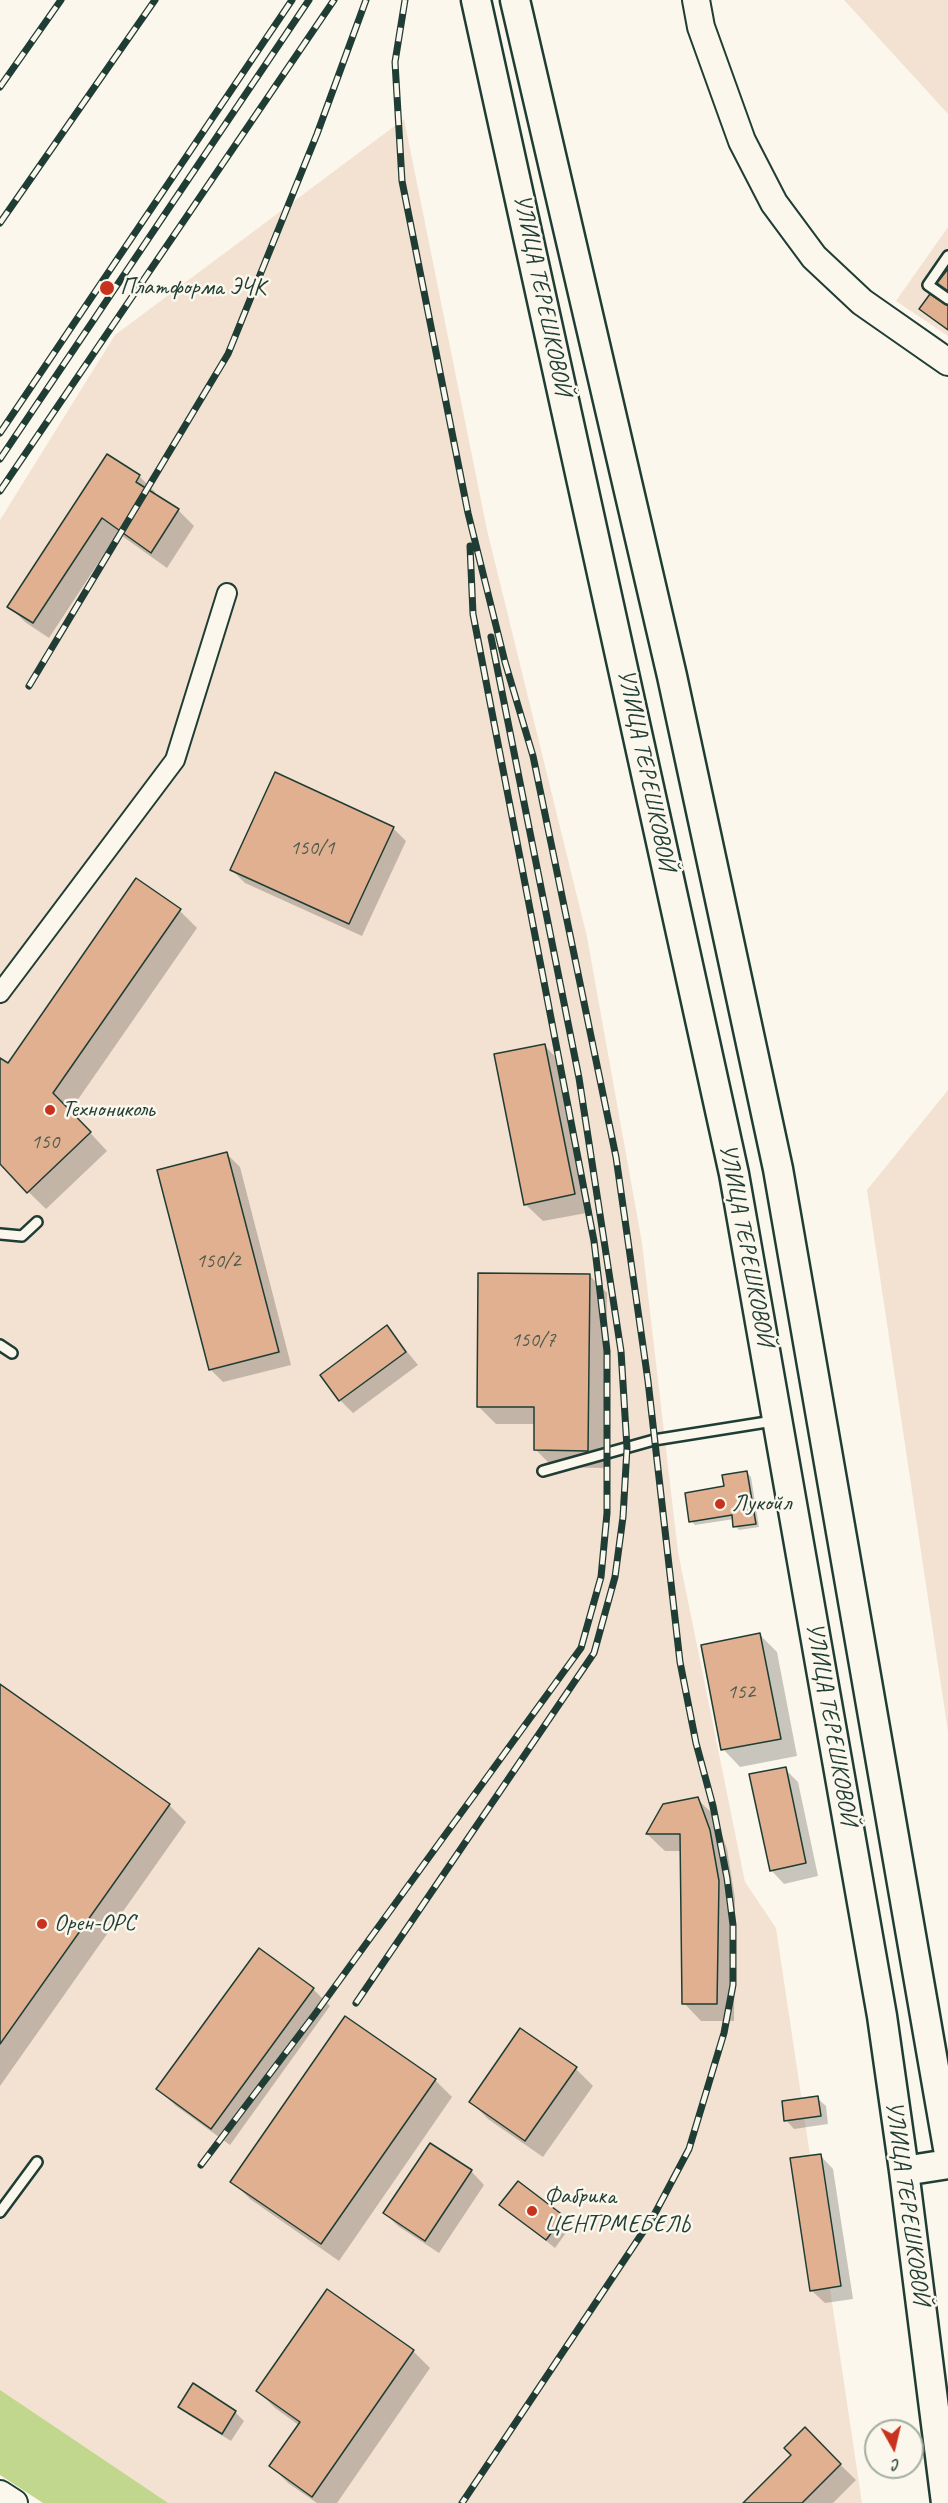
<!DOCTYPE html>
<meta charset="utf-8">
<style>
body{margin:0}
#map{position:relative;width:948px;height:2503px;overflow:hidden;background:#fbf7ec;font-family:Caveat,sans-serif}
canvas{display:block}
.north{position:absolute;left:864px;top:2419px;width:60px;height:60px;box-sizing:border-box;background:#fbf7ec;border:2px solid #a3ada2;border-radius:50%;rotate:172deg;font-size:16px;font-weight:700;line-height:24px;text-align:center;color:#1f3d34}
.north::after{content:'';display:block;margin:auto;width:21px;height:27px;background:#c8321e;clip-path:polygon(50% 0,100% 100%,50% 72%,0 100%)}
</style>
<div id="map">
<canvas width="948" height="2503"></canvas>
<div class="north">С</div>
</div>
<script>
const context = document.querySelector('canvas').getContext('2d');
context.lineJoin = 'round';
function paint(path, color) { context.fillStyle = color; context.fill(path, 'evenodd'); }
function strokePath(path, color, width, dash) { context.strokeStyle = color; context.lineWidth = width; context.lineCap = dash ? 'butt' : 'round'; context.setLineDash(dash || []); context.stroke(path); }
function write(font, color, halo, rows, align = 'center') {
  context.font = font + ' Caveat,sans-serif'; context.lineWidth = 5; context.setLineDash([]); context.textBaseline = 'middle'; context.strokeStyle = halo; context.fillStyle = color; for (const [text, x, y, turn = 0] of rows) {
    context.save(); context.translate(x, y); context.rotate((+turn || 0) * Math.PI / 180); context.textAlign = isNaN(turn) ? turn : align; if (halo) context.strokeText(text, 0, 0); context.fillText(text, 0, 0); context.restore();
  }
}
const built = new Path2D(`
 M844,0H948V114Z
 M404,119L487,530L587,937L642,1243L678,1552L745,1882L776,1928L862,2503H143L0,2404V520L115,335Z
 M948,227V336L896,301Z
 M948,1090V1732L867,1190Z`);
const green = new Path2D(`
 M0,2390L168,2503H43L0,2475Z`);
const shadow = new Path2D(`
 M108,456L139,476L155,492L154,495L178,510L194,526L167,568L118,533L49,638L25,622L9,606Z
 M393,828L406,841L362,936L245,883L232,870Z
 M137,881L180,911L197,928L70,1111L107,1151L46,1209L0,1164V1060L8,1065Z
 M545,1046L562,1064L592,1212L543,1221L525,1204Z
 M227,1154L240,1167L291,1365L223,1382L210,1369Z
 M589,1275L607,1293L605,1468L553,1467L536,1450V1424H496L478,1406Z
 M387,1327L418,1365L353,1413L340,1400L322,1375Z
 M747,1473L751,1477L759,1527L739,1530L735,1526L734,1519L695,1525L691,1521L726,1487Z
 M760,1635L777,1652L797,1756L740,1767L723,1749Z
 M0,1686L169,1805L186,1822L0,2086Z
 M785,1769L798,1782L818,1876L784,1884L771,1870Z
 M697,1799L715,1816L727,1849L735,1899L734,2021H701L684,2003L682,1851H665L647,1834L664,1806Z
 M313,1989L330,2006L230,2145L176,2106L158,2089Z
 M576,2069L593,2086L543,2157L488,2119L471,2102Z
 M435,2080L452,2097L339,2261L250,2199L232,2181Z
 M817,2098L826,2106L828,2124L794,2129L786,2120Z
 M431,2145L471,2171L484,2185L439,2253L398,2226L385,2213Z
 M820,2155L833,2169L853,2299L825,2303L811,2290Z
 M501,2205L563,2217L571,2226L555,2248Z
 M413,2351L430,2368L337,2503H317L288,2483L271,2466L300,2426L275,2408L258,2391Z
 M180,2406L235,2412L244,2421L231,2441L189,2415Z
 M805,2430L856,2480L833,2503H745L794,2455Z`);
const building = new Path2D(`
 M948,269V291L937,283Z
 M930,294L948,306V330L919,309Z
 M107,454L140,475L136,482L179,509L151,553L102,518L33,623L7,607Z
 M275,772L394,827L349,924L230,870Z
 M136,878L181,909L53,1093L91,1132L27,1193L0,1164V1058L8,1063Z
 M545,1044L575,1194L524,1205L494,1054Z
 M227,1152L279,1352L209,1370L157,1170Z
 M478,1273L590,1274L588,1451L534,1450V1407H477Z
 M387,1325L406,1352L339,1401L320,1375Z
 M747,1471L756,1524L733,1527L732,1515L689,1522L685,1493L724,1486L722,1475Z
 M760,1633L781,1739L721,1750L701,1645Z
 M0,1684L170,1804L0,2044Z
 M786,1767L806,1863L770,1871L749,1774Z
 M698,1797L710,1830L719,1881L717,2004H682L680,1834H646L663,1804Z
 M259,1948L314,1988L211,2129L156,2089Z
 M345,2016L436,2079L321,2244L230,2182Z
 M520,2028L577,2067L525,2141L469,2102Z
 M818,2096L821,2116L784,2121L782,2101Z
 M430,2143L472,2170L425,2241L383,2213Z
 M821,2154L841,2286L810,2291L790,2158Z
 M518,2181L564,2216L546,2240L499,2205Z
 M327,2289L414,2350L312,2497L269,2466L300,2422L256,2391Z
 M193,2383L236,2411L222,2434L178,2407Z
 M805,2427L841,2464L802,2503H743L791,2455L784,2448Z`);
const lane = new Path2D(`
 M948,256L928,285L948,299
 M0,1234L22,1236L37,1222
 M0,1345L12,1353
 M543,1471L654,1440L773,1421
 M0,2212L37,2162`);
const street = new Path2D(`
 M0,993L175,760L227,593`);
const secondary = new Path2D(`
 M696,0L701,27L742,141L774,203L814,257L862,302L948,362
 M0,2494L14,2503`);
const primary = new Path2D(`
 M476,0L734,1174L882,2016L904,2171L946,2503
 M515,0L672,676L778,1169L948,2148
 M904,2171L948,2164`);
const rail = new Path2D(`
 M405,0L395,62L402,181L468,513L505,662L533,756L616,1157L648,1381L680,1662L696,1743L713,1806L727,1878L733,1925V1985L724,2033L689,2149L653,2217L462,2503
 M0,87L61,0
 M0,223L155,0
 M0,433L292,0
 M0,459L309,0
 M0,491L334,0
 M29,686L228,354L317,134L366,0
 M356,2003L594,1653L615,1577L623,1517L627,1448L621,1351L579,1078L491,637
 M201,2165L315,2014L581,1648L601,1577L607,1513V1351L594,1241L473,614L470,546`);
const markers = [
 [107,288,8,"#c8321e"],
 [50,1110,6,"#c8321e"],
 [720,1504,6,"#c8321e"],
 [42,1924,6,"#c8321e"],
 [532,2211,6,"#c8321e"]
];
const numberNames = [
 ["150/1",312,848],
 ["150",45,1142],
 ["150/2",218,1261],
 ["150/7",533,1340],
 ["152",741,1692]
];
const poiNames = [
 ["Платформа ЭЧК",120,288],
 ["Технониколь",62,1110],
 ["Лукойл",732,1504],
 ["Орен-ОРС",54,1924],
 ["Фабрика",544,2197],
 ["ЦЕНТРМЕБЕЛЬ",544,2225]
];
const streetNames = [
 ["УЛИЦА ТЕРЕШКОВОЙ",542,295,78],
 ["УЛИЦА ТЕРЕШКОВОЙ",646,770,78],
 ["УЛИЦА ТЕРЕШКОВОЙ",746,1245,79],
 ["УЛИЦА ТЕРЕШКОВОЙ",831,1724,80],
 ["УЛИЦА ТЕРЕШКОВОЙ",907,2203,82]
];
paint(built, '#f3e2d1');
paint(green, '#c1d78d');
paint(shadow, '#0003');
paint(building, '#e0b091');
strokePath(building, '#1f3d34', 1.5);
strokePath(lane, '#1f3d34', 14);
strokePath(street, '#1f3d34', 22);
strokePath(secondary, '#1f3d34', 30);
strokePath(primary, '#1f3d34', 33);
strokePath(lane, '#fbf7ec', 9);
strokePath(street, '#fbf7ec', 18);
strokePath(secondary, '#fbf7ec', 26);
strokePath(primary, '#fbf7ec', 28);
strokePath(rail, '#1f3d34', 7);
strokePath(rail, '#fbf7ec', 4.5, [14]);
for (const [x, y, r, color] of markers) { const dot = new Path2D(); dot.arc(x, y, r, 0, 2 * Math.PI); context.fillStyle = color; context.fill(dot); strokePath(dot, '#fbf7ec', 2); }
write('21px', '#4f5a4b', null, numberNames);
write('24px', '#1f3d34', '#fbf7ec', poiNames, 'left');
write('24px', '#1f3d34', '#fbf7ec', streetNames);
</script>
